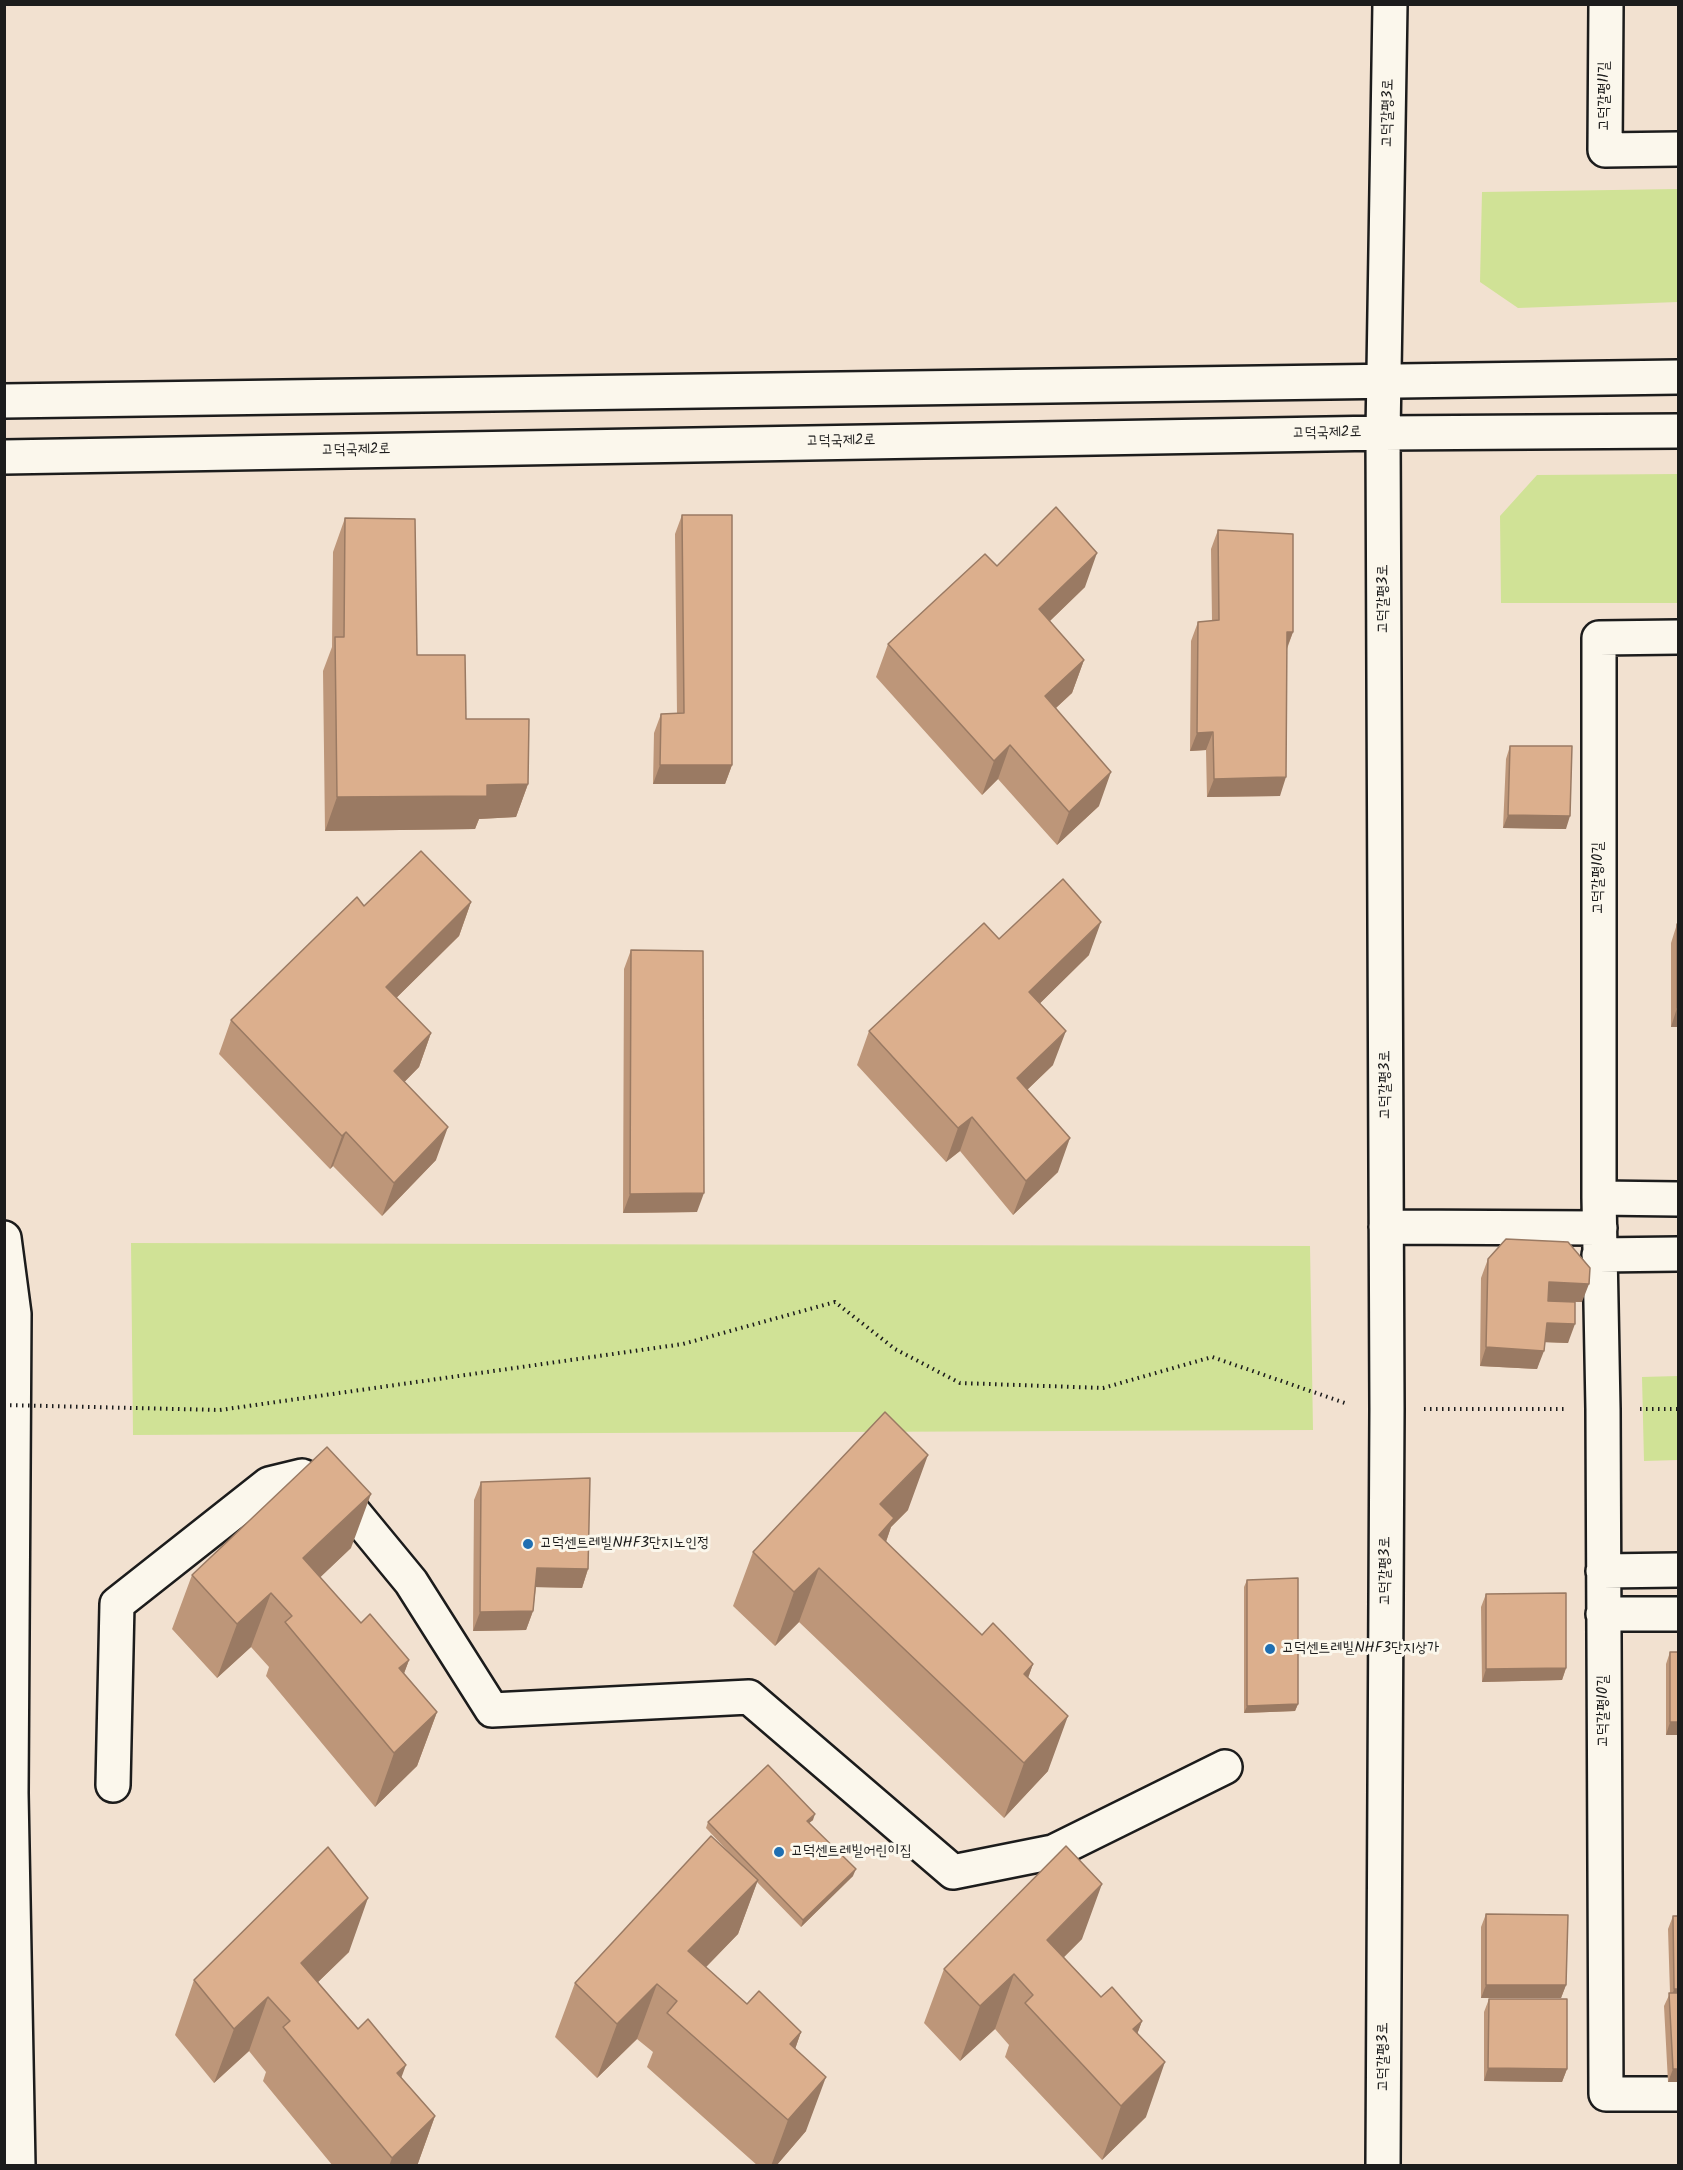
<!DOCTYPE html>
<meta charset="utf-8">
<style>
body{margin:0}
#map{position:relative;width:1683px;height:2170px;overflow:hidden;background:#f2e1d0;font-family:Kalam,sans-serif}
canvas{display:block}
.frame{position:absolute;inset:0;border:6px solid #1c1c1c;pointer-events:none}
</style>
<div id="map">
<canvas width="1683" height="2170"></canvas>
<div class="frame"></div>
</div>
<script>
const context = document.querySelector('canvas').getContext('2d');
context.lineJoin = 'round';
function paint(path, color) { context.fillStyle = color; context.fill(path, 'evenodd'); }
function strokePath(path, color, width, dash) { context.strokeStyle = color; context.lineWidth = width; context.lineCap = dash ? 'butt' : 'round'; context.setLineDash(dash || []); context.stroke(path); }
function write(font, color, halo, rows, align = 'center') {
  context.font = font + ' Kalam,"Poor Story",sans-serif'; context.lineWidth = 6; context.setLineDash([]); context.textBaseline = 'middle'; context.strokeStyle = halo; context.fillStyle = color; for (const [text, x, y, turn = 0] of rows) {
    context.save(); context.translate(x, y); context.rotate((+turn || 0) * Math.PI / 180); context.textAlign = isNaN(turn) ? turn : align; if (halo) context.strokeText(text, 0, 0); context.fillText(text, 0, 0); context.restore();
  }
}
const green = new Path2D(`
 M1678,189V302L1518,308L1480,282L1482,192Z
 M1678,474V603H1501L1500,516L1537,475Z
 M131,1243L1310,1246L1313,1430L133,1435Z
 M1678,1376V1460L1644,1461L1642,1377Z`);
const path = new Path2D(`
 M1424,1409H1567
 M1640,1409H1678
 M220,1410L683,1344L835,1302L895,1349L960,1383L1103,1388L1212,1357L1348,1404`);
const minor = new Path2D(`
 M1606,4L1605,150L1678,149
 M4,401L1678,377
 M4,457L1383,433L1678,431
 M1678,637L1599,638V1198L1603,1409L1606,2094H1678
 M1599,1198L1678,1199
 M1386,1227L1600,1228
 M4,1238L14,1314L11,1793L18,2166
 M1599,1255L1678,1254
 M1603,1571L1678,1570
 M1603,1614H1678
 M113,1785L117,1604L269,1484L302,1476L336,1491L411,1582L492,1710L749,1697L953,1872L1053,1852L1225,1767
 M1383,2166L1387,1409L1383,433L1390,4`);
const pathBridge = new Path2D(`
 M4,1405L220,1410`);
const wall = new Path2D(`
 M682,515L732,765L725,784H653L654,733L661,714H677L675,534Z
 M345,518L417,655L466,719L528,784L516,817L479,819L475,829L325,831L323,671L332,647L333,552Z
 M1218,530L1293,632L1287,649L1280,796L1207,797L1206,750L1190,751L1191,641L1198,622L1212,621L1211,549Z
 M997,566L1085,587L1050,621L1084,660L1072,693L1056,708L1099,806L1057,845L998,779L982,795L876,677L888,644Z
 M1510,746L1566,829L1503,828L1506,759Z
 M471,902L459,936L396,998L431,1033L419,1067L404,1082L436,1160L382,1216L333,1166L330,1169L219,1054L231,1020L364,906Z
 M1677,924H1678V1027H1671V943Z
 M999,939L1089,955L1040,1003L1053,1065L1027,1090L1058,1172L1013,1215L960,1151L946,1162L857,1065L869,1031Z
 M631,950L697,1212L623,1213L624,969Z
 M1488,1259L1582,1302H1575L1568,1343L1545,1342L1537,1369L1480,1366L1481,1278Z
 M481,1482L588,1569L582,1588L536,1587L533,1611L526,1630L473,1631L474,1500Z
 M908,1510L891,1527L886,1542L982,1635L1033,1664L1028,1678L1048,1771L1004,1818L799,1622L775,1646L733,1606L753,1552Z
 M351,1548L320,1577L361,1623L409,1660L404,1673L437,1712L417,1766L375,1807L266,1676L269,1667L251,1647L217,1678L172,1629L192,1575Z
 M1247,1580L1298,1704L1295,1711L1244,1713V1587Z
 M1486,1594L1566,1668L1562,1680L1482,1682L1481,1607Z
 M1670,1652L1678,1735H1666V1664Z
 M813,1820L809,1823L853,1876L801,1927L757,1882L738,1934L706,1967L747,2004L801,2032L795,2049L806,2131L776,2166H758L647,2067L653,2052L637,2039L597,2078L555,2037L575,1983L736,1860L706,1828L708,1822Z
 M1486,1914L1566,1985L1561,1998H1481V1927Z
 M1673,1916L1678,2082H1668L1664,2006L1670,1993L1668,1929Z
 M1082,1939L1064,1957L1101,1997L1142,2021L1137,2034L1146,2117L1102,2160L1005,2057L1009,2045L995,2029L960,2061L924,2023L944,1969Z
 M349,1952L318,1982L435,2116L417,2166H333L263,2081L266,2072L249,2051L214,2083L175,2035L194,1980Z
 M1489,1999L1567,2069L1562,2082L1484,2081V2012Z`);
const shadedWall = new Path2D(`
 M1097,553L1085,587L1027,643L1039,609Z
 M1287,632H1293L1286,650Z
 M1084,660L1072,693L1033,729L1045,696Z
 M1213,732L1206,750L1190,751L1197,733Z
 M1010,745L998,779L982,795L994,761Z
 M660,765H732L725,784H653Z
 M1111,772L1099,806L1057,845L1069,812Z
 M1286,777L1280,796L1207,797L1214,779Z
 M528,784L516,817L479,819L475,829L325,831L337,797L487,785Z
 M1508,815L1570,816L1566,829L1503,828Z
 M471,902L459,936L373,1021L386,987Z
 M1101,922L1089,955L1017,1026L1029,992Z
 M1677,1008H1678V1027H1671Z
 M1066,1031L1053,1065L1004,1112L1017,1078Z
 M431,1033L419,1067L382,1105L394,1071Z
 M972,1117L960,1151L946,1162L958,1128Z
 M448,1127L436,1160L382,1216L394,1183Z
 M346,1132L333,1166L330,1169L342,1136Z
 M1070,1138L1058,1172L1013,1215L1026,1181Z
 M704,1193L697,1212L623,1213L630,1194Z
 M1549,1282L1589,1284L1582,1302L1542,1301Z
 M1547,1323L1575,1324L1568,1343L1540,1342Z
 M1486,1347L1544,1351L1537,1369L1480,1366Z
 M928,1455L908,1510L891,1527L875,1573L880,1504Z
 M371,1494L351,1548L286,1610L303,1558Z
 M537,1568L588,1569L582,1588L531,1587Z
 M819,1568L799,1622L775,1646L794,1592Z
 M271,1593L251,1647L217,1678L237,1624Z
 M533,1611L526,1630L473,1631L480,1612Z
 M409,1660L389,1714L399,1668Z
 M1033,1664L1013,1719L1024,1674Z
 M1566,1668L1562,1680L1482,1682L1486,1669Z
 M1298,1704L1295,1711L1244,1713L1247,1706Z
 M437,1712L417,1766L375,1807L394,1753Z
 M1068,1716L1048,1771L1004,1818L1024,1763Z
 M1670,1722H1678V1735H1666Z
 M815,1814L813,1820L804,1827L807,1821Z
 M856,1869L853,1876L801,1927L803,1920Z
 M758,1880L738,1934L674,2000L688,1951Z
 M1102,1884L1082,1939L1030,1991L1047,1940Z
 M368,1898L349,1952L284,2015L301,1963Z
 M1014,1974L995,2029L960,2061L980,2006Z
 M657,1984L637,2039L597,2078L617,2024Z
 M1486,1985H1566L1561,1998H1481Z
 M1674,1989H1678V2002H1670Z
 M268,1997L249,2051L214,2083L234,2029Z
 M1142,2021L1122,2075L1133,2029Z
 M801,2032L782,2086L790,2044Z
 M1165,2062L1146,2117L1102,2160L1121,2106Z
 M406,2065L386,2119L397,2073Z
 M1488,2068L1567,2069L1562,2082L1484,2081Z
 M1673,2069H1678V2082H1668Z
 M826,2077L806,2131L776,2166H771L788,2120Z
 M435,2116L417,2166H389L392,2158Z`);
const building = new Path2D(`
 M1056,507L1097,553L1039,609L1084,660L1045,696L1111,772L1069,812L1010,745L994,761L888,644L985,554L997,566Z
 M682,515H732V765H660L661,714L684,713Z
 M345,518L415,519L417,655H465L466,719H529L528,784L487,785V796L337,797L335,637H344Z
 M1218,530L1293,534V632H1287L1286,777L1214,779L1213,732L1197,733L1198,622L1219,620Z
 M1510,746H1572L1570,816L1508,815Z
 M421,851L471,902L386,987L431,1033L394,1071L448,1127L394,1183L346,1132L342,1136L231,1020L357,897L364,906Z
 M1063,879L1101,922L1029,992L1066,1031L1017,1078L1070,1138L1026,1181L972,1117L958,1128L869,1031L984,923L999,939Z
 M1677,924H1678V1008H1677Z
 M631,950L703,951L704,1193L630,1194Z
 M1506,1239L1568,1242L1590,1268L1589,1284L1549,1282L1548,1301L1575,1302V1324L1547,1323L1544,1351L1486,1347L1488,1259Z
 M885,1412L928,1455L880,1504L894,1518L879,1535L982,1635L993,1623L1033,1664L1024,1674L1068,1716L1024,1763L819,1568L794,1592L753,1552Z
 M327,1447L371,1494L303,1558L361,1623L370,1614L409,1660L399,1668L437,1712L394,1753L285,1622L292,1616L271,1593L237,1624L192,1575Z
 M590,1478L588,1569L537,1568L533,1611L480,1612L481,1482Z
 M1298,1578V1704L1247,1706V1580Z
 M1566,1593V1668L1486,1669V1594Z
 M1670,1652H1678V1722H1670Z
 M768,1765L815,1814L807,1821L856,1869L803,1920L708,1822Z
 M711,1836L758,1880L688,1951L747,2004L759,1991L801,2032L790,2044L826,2077L788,2120L667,2013L677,2001L657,1984L617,2024L575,1983Z
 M1066,1846L1102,1884L1047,1940L1101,1997L1112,1987L1142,2021L1133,2029L1165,2062L1121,2106L1025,2003L1033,1995L1014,1974L980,2006L944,1969Z
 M328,1847L368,1898L301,1963L358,2029L368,2019L406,2065L397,2073L435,2116L392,2158L283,2027L290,2021L268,1997L234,2029L194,1980Z
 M1486,1914L1568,1915L1566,1985H1486Z
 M1673,1916H1678V1989H1674Z
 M1669,1993H1678V2069H1673Z
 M1489,1999H1567V2069L1488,2068Z`);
const markers = [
 [528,1544,6,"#1f6fb2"],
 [1270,1649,6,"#1f6fb2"],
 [779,1852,6,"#1f6fb2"]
];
const streetNames = [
 ["고덕갈평11길",1605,96,-90],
 ["고덕갈평3로",1389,113,-89],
 ["고덕국제2로",1327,434,-1],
 ["고덕국제2로",841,442,-1],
 ["고덕국제2로",356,451,-1],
 ["고덕갈평3로",1384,599,-90],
 ["고덕갈평10길",1599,878,-90],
 ["고덕갈평3로",1386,1085,-90],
 ["고덕갈평3로",1386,1571,-90],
 ["고덕갈평10길",1604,1711,-90],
 ["고덕갈평3로",1384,2057,-90]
];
const poiNames = [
 ["고덕센트레빌NHF3단지노인정",540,1544],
 ["고덕센트레빌NHF3단지상가",1282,1649],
 ["고덕센트레빌어린이집",791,1852]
];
paint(green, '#d0e296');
strokePath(minor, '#1c1c1c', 38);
strokePath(path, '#1c1c1c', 4, [1.5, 4.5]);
strokePath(minor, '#fbf7ec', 33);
strokePath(pathBridge, '#1c1c1c', 4, [1.5, 4.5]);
paint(wall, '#bd9679');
paint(shadedWall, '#9a7a63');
paint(building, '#dcaf8d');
strokePath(building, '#9a7a63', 1.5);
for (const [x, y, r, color] of markers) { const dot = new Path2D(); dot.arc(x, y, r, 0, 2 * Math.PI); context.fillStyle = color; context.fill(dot); strokePath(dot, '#fbf7ec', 2); }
write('15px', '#1c1c1c', '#fbf7ec', streetNames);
write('15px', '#1c1c1c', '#fbf7ec', poiNames, 'left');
</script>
